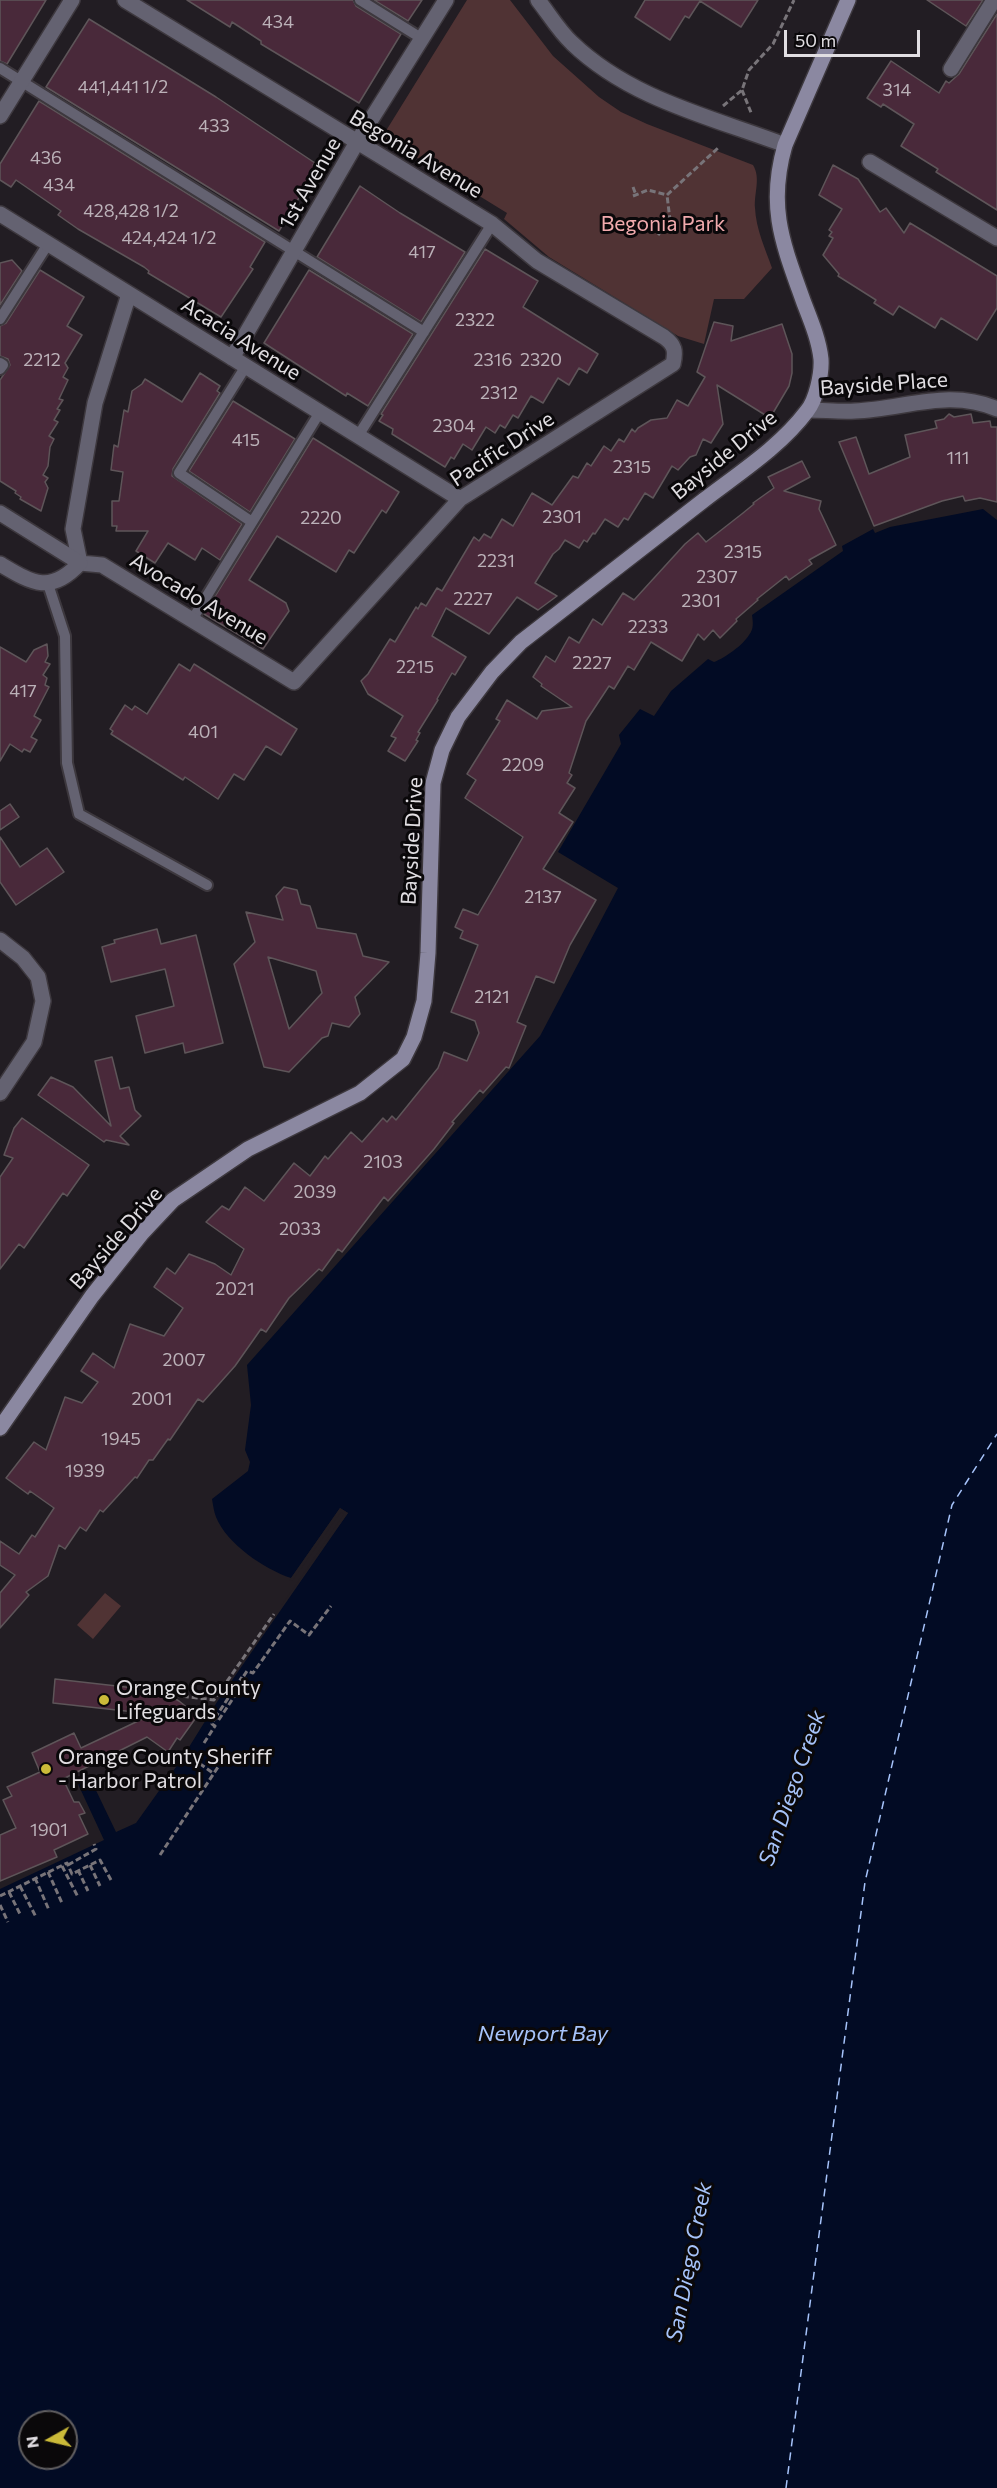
<!DOCTYPE html>
<style>
body{margin:0}
#map{position:relative;width:997px;height:2488px;overflow:hidden;background:#221d23;font-family:Commissioner,sans-serif}
canvas{display:block}
.north{position:absolute;left:18px;top:2410px;width:60px;height:60px;box-sizing:border-box;background:#0a080a;border:2px solid #605e60;border-radius:50%;rotate:262deg;font-size:16px;font-weight:700;line-height:24px;text-align:center;color:#e1dee2}
.north::after{content:'';display:block;margin:auto;width:21px;height:27px;background:#cbba39;clip-path:polygon(50% 0,100% 100%,50% 72%,0 100%)}
.scale{position:absolute;left:784px;top:30px;width:136px;height:27px;box-sizing:border-box;border:3px solid #e1dee2;border-top:0;padding-left:8px;font-size:18px;line-height:21px;white-space:nowrap;color:#e1dee2;-webkit-text-stroke:4px #0a080a;paint-order:stroke}
</style>
<div id="map">
<canvas width="997" height="2488"></canvas>
<div class="north">N</div>
<div class="scale">50 m</div>
</div>
<script>
const context = document.querySelector('canvas').getContext('2d');
context.lineJoin = 'round';
function paint(path, color) { context.fillStyle = color; context.fill(path, 'evenodd'); }
function strokePath(path, color, width, dash) { context.strokeStyle = color; context.lineWidth = width; context.lineCap = dash ? 'butt' : 'round'; context.setLineDash(dash || []); context.stroke(path); }
function write(font, color, halo, rows, align = 'center') {
  context.font = font + ' Commissioner,sans-serif'; context.lineWidth = 6; context.setLineDash([]); context.textBaseline = 'middle'; context.strokeStyle = halo; context.fillStyle = color; for (const [text, x, y, turn = 0] of rows) {
    context.save(); context.translate(x, y); context.rotate((+turn || 0) * Math.PI / 180); context.textAlign = isNaN(turn) ? turn : align; if (halo) context.strokeText(text, 0, 0); context.fillText(text, 0, 0); context.restore();
  }
}
const green = new Path2D(`
 M467,0H510L553,56L599,97L621,112L647,124L753,165C761,178 754,193 755,208C756,229 765,248 772,268L744,299H714L704,344L678,336L549,257L504,219L507,213L385,138L384,134Z
 M105,1593L121,1606L93,1639L77,1625Z`);
const water = new Path2D(`
 M983,509L997,520V2488H0V1889L104,1840L78,1784L91,1780L116,1832L136,1823L181,1760L217,1702L348,1513L340,1508L291,1578C264,1569 227,1544 216,1517C214,1512 213,1505 212,1499L248,1471L250,1462L245,1450L251,1405L247,1365L540,1036L618,888L558,852L621,744L619,735L640,709L654,716L671,691L708,659L714,662C725,658 743,645 749,635C754,629 753,622 752,615L843,551L842,546L873,529L875,533L890,527ZM30,2422H66V2458H30Z`);
const pier = new Path2D(`
 M340,1508L348,1513L281,1606L344,1514L341,1512L293,1580L289,1581Z`);
const ferry = new Path2D(`
 M786,2488L865,1882L952,1505L997,1434`);
const building = new Path2D(`
 M0,0H46L7,64L0,61Z
 M187,0H353L356,6L401,34L359,103L261,44V41L232,22L230,27Z
 M374,0H422L408,21Z
 M645,0H758L741,27L700,1L689,18L685,16L670,40L635,17Z
 M927,0H983L966,26Z
 M997,14V210L936,172L938,169L901,146L914,124L883,104L881,107L867,98L891,61L939,93L946,81L949,83L959,74Z
 M89,19L216,97L315,163L313,165L317,168L279,231L46,87Z
 M39,101L265,242L250,267L253,269L221,317L148,273L149,271L144,267L78,229L58,215L61,211L16,180L11,187L0,180V164Z
 M833,165L858,179L880,212L886,208L904,233L910,223L997,276V308L977,340L941,318L935,328L899,306L893,315L874,303L876,300L838,276L839,274L823,255L833,238L829,236L832,232L829,230L842,209L819,195Z
 M360,186L400,213L465,252L421,322L317,257Z
 M485,249L538,281L523,307L598,354L587,373L579,368L569,385L558,378L543,403L531,396L518,418L513,415L505,428L500,425L495,433L486,427L472,450L463,444L454,459L451,457L445,467L392,434L393,429L379,421L383,415L381,414Z
 M12,260L22,271L0,305V263Z
 M40,270L84,297L67,326L82,335L65,363L68,368L63,377L68,380L59,399L63,400L57,409L60,410L54,420L58,422L49,436L54,439L50,447L48,466L43,475L48,478L45,482L48,488L41,511L20,499L21,497L15,493L16,491L0,481V380L10,365L8,359L0,356V326L6,323Z
 M309,270L413,334L368,406L347,393L346,396L264,343Z
 M714,322L733,326L731,341L782,324L792,354V373L789,386L770,418L717,385L723,424L711,443L703,439L696,455L690,457L678,470L672,466L653,498L645,493L628,520L624,518L618,527L605,519L595,534L593,533L587,542L584,540L579,548L565,540L559,549L553,554L535,583L557,596L538,610L517,597L489,634L446,608L432,636L466,657L455,675L452,673L437,699L438,700L418,732L420,733L416,740L418,741L405,761L388,751L396,738L391,736L403,716L368,694L361,681L368,674L390,639L395,642L416,607L418,609L421,603L426,606L437,588L442,591L474,537L479,541L484,534L491,538L502,519L513,526L532,493L552,505L573,476L578,478L587,463L591,466L604,446L611,451L619,439L624,442L632,429L635,432L638,428L651,420L667,418L677,400L688,406L705,377L697,372Z
 M200,373L220,386L217,391L220,393L173,469L172,476L242,524L220,560L202,548L195,560L168,543L155,563L136,551L148,531H116L117,526H112V501H119L123,472L111,470L114,445L118,447L124,410L128,412L132,391L142,384L145,379L182,402Z
 M233,401L295,439L250,512L189,471Z
 M949,414L954,417L971,414L973,423L990,421L991,427H997V502L980,498L965,501L963,496L942,501L874,526L839,442L856,437L869,474L910,457L905,435L937,428L935,421L944,419Z
 M313,438L399,492L386,513L382,510L354,553L349,550L336,572L277,536L249,580L286,603L289,611L263,649L204,614Z
 M802,461L810,477L784,491L821,501L819,509L836,545L809,560L812,564L789,580L786,576L757,599L758,600L736,619L737,621L720,638L713,630L704,640L698,634L682,661L651,642L634,670L628,666L614,689L609,686L586,721L569,773L572,775L567,783L575,788L559,813L573,822L543,869L596,900L570,945L554,983L536,976L517,1022L526,1026L509,1068L506,1067L483,1093L480,1090L452,1122L454,1123L434,1149L388,1201L384,1197L342,1252L338,1249L322,1271L319,1269L289,1298L266,1332L261,1329L235,1366L203,1402L198,1399L170,1440L168,1439L153,1460H149L137,1478L135,1477L103,1512L100,1510L86,1531L80,1527L65,1549L59,1545L48,1576L26,1592L29,1595L0,1628V1593L15,1575L0,1565V1541L19,1554L32,1535L35,1537L54,1508L30,1491L28,1494L6,1478L34,1442L46,1450L65,1397L82,1403L98,1382L81,1371L93,1353L114,1368L130,1324L164,1336L183,1308L154,1287L167,1268L175,1274L189,1254L215,1264L231,1275L244,1249L206,1222L222,1206L229,1210L245,1187L264,1201L294,1163L310,1176L325,1156L328,1159L351,1132L362,1142L383,1118L387,1122L392,1116L396,1120L438,1068L444,1052L467,1061L479,1033L475,1021L451,1012L478,945L460,938L463,931L455,927L463,909L478,915L523,837L465,798L476,780L467,774L500,721L496,719L507,700L537,719L542,711L572,707L541,686L542,684L533,677L546,656L555,662L569,637L579,643L593,619L602,625L623,593L634,600L685,544L698,533L706,542L743,513L754,504L753,503L774,488L768,477Z
 M47,644L48,656L45,662L50,664L43,675L47,678L45,685L49,687L34,716L41,720L31,737L37,740L30,752L24,749L22,752L10,744L0,761V647L26,662L34,650Z
 M179,664L190,671L194,664L297,729L281,755L266,746L244,780L234,774L218,799L185,777L183,780L111,734L113,731L110,729L125,705L132,710L135,706L147,714Z
 M10,804L19,817L0,830V811Z
 M0,837L20,867L47,848L64,872L16,905L0,882Z
 M284,887L297,890L301,904L310,906L317,928L356,934L363,956L389,962L355,997L360,1014L349,1027L332,1023L328,1036L322,1038L289,1072L264,1067L234,964L255,942L246,912L283,920L276,896ZM268,957L316,971L322,993L289,1029Z
 M157,929L161,944L196,935L223,1043L185,1053L183,1043L145,1053L136,1016L174,1006L165,969L111,982L102,947L115,943L114,940Z
 M112,1057L120,1089L129,1087L135,1110L141,1116L120,1136L129,1145L106,1140L104,1142L38,1095L51,1077L73,1087L111,1126L95,1061Z
 M22,1118L89,1165L67,1196L63,1193L24,1248L19,1244L0,1269V1177L13,1158L4,1155L14,1128Z
 M55,1679L161,1691L179,1701L203,1720L195,1719L180,1740L177,1738L168,1752L147,1737L63,1779L74,1802H79L85,1813L79,1815L88,1834L54,1850L57,1857L0,1881V1835L16,1828L3,1800L12,1796L7,1787L40,1772L32,1753L74,1733L81,1748L153,1714L53,1703Z`);
const path = new Path2D(`
 M742,90L752,115
 M723,106L742,90L749,70L773,44L794,0
 M633,187L636,195
 M667,195L718,148
 M633,196L648,190L667,195
 M658,235L670,220L667,195
 M156,1693L214,1700L274,1614
 M215,1718L242,1677
 M204,1743L215,1726L212,1724L215,1718L218,1721L246,1679L243,1677L247,1671L253,1673L290,1621L309,1635L331,1606
 M185,1753L213,1773
 M160,1855L218,1767
 M68,1865L96,1849L94,1844
 M90,1865L100,1886
 M62,1866L78,1897
 M78,1870L88,1891
 M48,1872L62,1903
 M35,1878L49,1910
 M20,1886L36,1917
 M9,1892L21,1916
 M0,1896L67,1863L72,1874L100,1860L111,1880
 M0,1905L8,1922`);
const service = new Path2D(`
 M360,0L421,38
 M0,68L424,332
 M0,319L48,244
 M0,363L3,365L0,369
 M246,366L179,473L252,522
 M358,436L492,224
 M48,584L65,636L67,763L79,814L207,885
 M192,620L320,412`);
const minor = new Path2D(`
 M125,0L492,224L537,261L664,337C675,345 676,351 673,364L460,499L294,682L102,565L80,563L73,529L95,403L129,294
 M538,0C549,14 559,31 572,43C630,99 711,117 785,145
 M951,69L994,0
 M0,116L72,0
 M870,162L997,238
 M0,214L460,499
 M232,358L357,142L446,0
 M809,410C824,410 840,412 855,411C905,409 949,388 997,409
 M0,940L23,958L38,977L43,1001L34,1042L0,1093`);
const tertiary = new Path2D(`
 M0,513L80,563C50,595 32,583 0,564`);
const secondary = new Path2D(`
 M0,1428L92,1296L142,1233L173,1200L248,1149L360,1093L403,1059L414,1037L424,1001L428,953L433,783L442,750L458,717L492,672L521,642C582,594 643,547 704,500C739,473 780,447 807,411C816,400 822,374 821,359C819,340 811,321 804,303C783,244 767,208 785,145L848,0`);
const markers = [
 [104,1700,6,"#cbba39"],
 [46,1769,6,"#cbba39"]
];
const numberNames = [
 ["434",278,22],
 ["441,441 1/2",123,87],
 ["314",897,90],
 ["433",214,126],
 ["436",46,158],
 ["434",59,185],
 ["428,428 1/2",131,211],
 ["424,424 1/2",169,238],
 ["417",422,252],
 ["2322",475,320],
 ["2212",42,360],
 ["2316",493,360],
 ["2320",541,360],
 ["2312",499,393],
 ["2304",454,426],
 ["415",246,440],
 ["111",958,458],
 ["2315",632,467],
 ["2301",562,517],
 ["2220",321,518],
 ["2315",743,552],
 ["2231",496,561],
 ["2307",717,577],
 ["2227",473,599],
 ["2301",701,601],
 ["2233",648,627],
 ["2227",592,663],
 ["2215",415,667],
 ["417",23,691],
 ["401",203,732],
 ["2209",523,765],
 ["2137",543,897],
 ["2121",492,997],
 ["2103",383,1162],
 ["2039",315,1192],
 ["2033",300,1229],
 ["2021",235,1289],
 ["2007",184,1360],
 ["2001",152,1399],
 ["1945",121,1439],
 ["1939",85,1471],
 ["1901",49,1830]
];
const streetNames = [
 ["Begonia Avenue",416,154,31],
 ["1st Avenue",310,183,-60],
 ["Acacia Avenue",241,339,32],
 ["Bayside Place",884,384,-4],
 ["Pacific Drive",502,449,-33],
 ["Bayside Drive",724,455,-39],
 ["Avocado Avenue",199,599,31],
 ["Bayside Drive",412,841,-87],
 ["Bayside Drive",116,1238,-49]
];
const parkNames = [
 ["Begonia Park",663,224]
];
const poiNames = [
 ["Orange County",116,1688],
 ["Lifeguards",116,1712],
 ["Orange County Sheriff",58,1757],
 ["- Harbor Patrol",58,1781]
];
const waterNames = [
 ["San Diego Creek",792,1788,-71],
 ["Newport Bay",543,2034],
 ["San Diego Creek",689,2262,-79]
];
paint(green, '#503334');
paint(water, '#020b24');
paint(pier, '#221d23');
strokePath(ferry, '#a6c3fa', 1.5, [8, 6]);
paint(building, '#49293a');
strokePath(building, '#5e5559', 1.5);
strokePath(service, '#3d383e', 14);
strokePath(minor, '#3d383e', 18);
strokePath(tertiary, '#3d383e', 18);
strokePath(secondary, '#3d383e', 18);
strokePath(path, '#787479', 3, [6, 3]);
strokePath(service, '#646271', 10);
strokePath(minor, '#646271', 15);
strokePath(tertiary, '#646271', 15);
strokePath(secondary, '#8b88a1', 15);
for (const [x, y, r, color] of markers) { const dot = new Path2D(); dot.arc(x, y, r, 0, 2 * Math.PI); context.fillStyle = color; context.fill(dot); strokePath(dot, '#0a080a', 2); }
write('18px', '#bbb1b8', null, numberNames);
write('21px', '#e1dee2', '#0a080a', streetNames);
write('21px', '#f1aaad', '#0a080a', parkNames);
write('21px', '#e1dee2', '#0a080a', poiNames, 'left');
write('italic 22px', '#a6c3fa', '#0a080a', waterNames);
</script>
